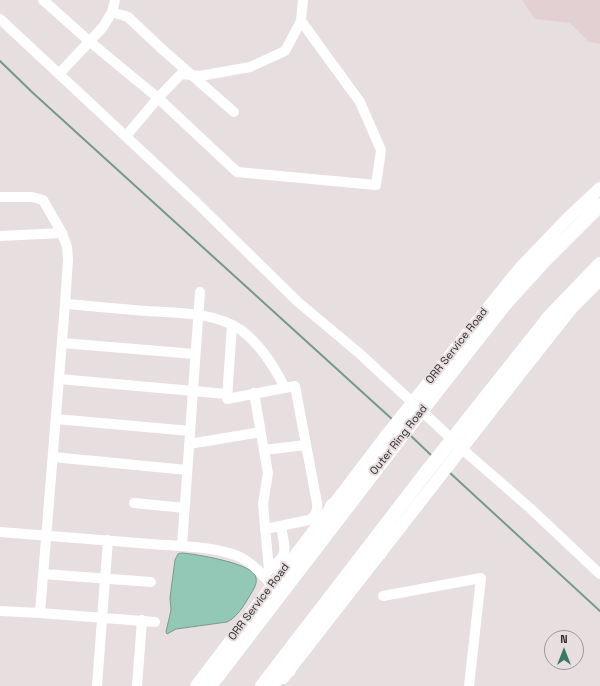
<!DOCTYPE html>
<style>
body{margin:0}
#map{position:relative;width:600px;height:686px;overflow:hidden;background:#e7dedf;font-family:"Space Grotesk",sans-serif}
canvas{display:block}
.north{position:absolute;left:544px;top:630px;width:40px;height:40px;box-sizing:border-box;background:#e7dedf;border:1px solid #9e9798;border-radius:50%;rotate:0deg;font-size:11px;font-weight:700;line-height:16px;text-align:center;color:#302c2d}
.north::after{content:'';display:block;margin:auto;width:14px;height:18px;background:#3a7865;clip-path:polygon(50% 0,100% 100%,50% 72%,0 100%)}
</style>
<div id="map">
<canvas width="600" height="686"></canvas>
<div class="north">N</div>
</div>
<script>
const context = document.querySelector('canvas').getContext('2d');
context.lineJoin = 'round';
function paint(path, color) { context.fillStyle = color; context.fill(path, 'evenodd'); }
function strokePath(path, color, width, dash) { context.strokeStyle = color; context.lineWidth = width; context.lineCap = dash ? 'butt' : 'round'; context.setLineDash(dash || []); context.stroke(path); }
function write(font, color, halo, rows, align = 'center') {
  context.font = font + ' "Space Grotesk",sans-serif'; context.lineWidth = 4; context.setLineDash([]); context.textBaseline = 'middle'; context.strokeStyle = halo; context.fillStyle = color; for (const [text, x, y, turn = 0] of rows) {
    context.save(); context.translate(x, y); context.rotate((+turn || 0) * Math.PI / 180); context.textAlign = isNaN(turn) ? turn : align; if (halo) context.strokeText(text, 0, 0); context.fillText(text, 0, 0); context.restore();
  }
}
const built = new Path2D(`
 M522,0H600V44L589,42L570,23L535,19Z`);
const water = new Path2D(`
 M182,553C196,554 249,563 255,575C259,583 253,590 249,597C243,607 237,617 227,622L176,629L167,634L166,632L171,610L170,598L175,560L178,554Z`);
const stream = new Path2D(`
 M0,61L33,93L393,420
 M410,435L433,457
 M449,472L600,611`);
const minor = new Path2D(`
 M43,0L89,41L158,98L237,172L376,185L381,150L360,102L301,21
 M112,12L128,17L163,50L234,112
 M0,19L196,202L298,302L359,353L469,455L531,509L600,574
 M59,74L103,27L112,12L115,0
 M126,136L158,98L181,74L200,76L250,67L285,51L301,21L303,0
 M0,197H32L43,200L62,233
 M0,236L62,233L67,247L68,260L65,304L40,613
 M65,304C93,306 120,309 147,311C178,313 215,312 241,330C261,345 274,366 285,388
 M232,325L227,399L295,386L317,503C318,510 316,516 309,520L265,529
 M62,343L195,354
 M59,379L227,394
 M254,393L268,473L263,504L269,570
 M56,419L190,431
 M189,444L261,432
 M264,450L306,445
 M53,457L187,470
 M134,503L185,508
 M0,532C50,536 101,540 151,544C178,546 213,546 238,556C253,563 262,574 272,586
 M182,546L200,292
 M266,573C289,553 286,555 281,526
 M43,574L151,582
 M383,596L481,578L469,686
 M0,611L40,613L155,622
 M97,686L108,540
 M137,686L142,620`);
const major = new Path2D(`
 M283,678L519,375L572,308L600,280
 M196,686L388,433L482,315L520,268L568,218L600,188`);
const highway = new Path2D(`
 M332,506L354,490
 M380,553L389,528
 M224,660L235,635
 M269,685L289,670
 M210,686L397,442L505,304L545,260L600,205
 M262,686L428,470L550,316L600,264`);
const streetNames = [
 ["ORR Service Road",457,346,-52],
 ["Outer Ring Road",399,440,-52],
 ["ORR Service Road",259,602,-53]
];
paint(built, '#e2d0d2');
paint(water, '#93c8b6');
strokePath(water, '#75998d', 1);
strokePath(stream, '#75998d', 2);
strokePath(minor, '#fff', 10);
strokePath(major, '#fff', 12);
strokePath(highway, '#fff', 14);
write('11px', '#302c2d', '#e7dedf', streetNames);
</script>
